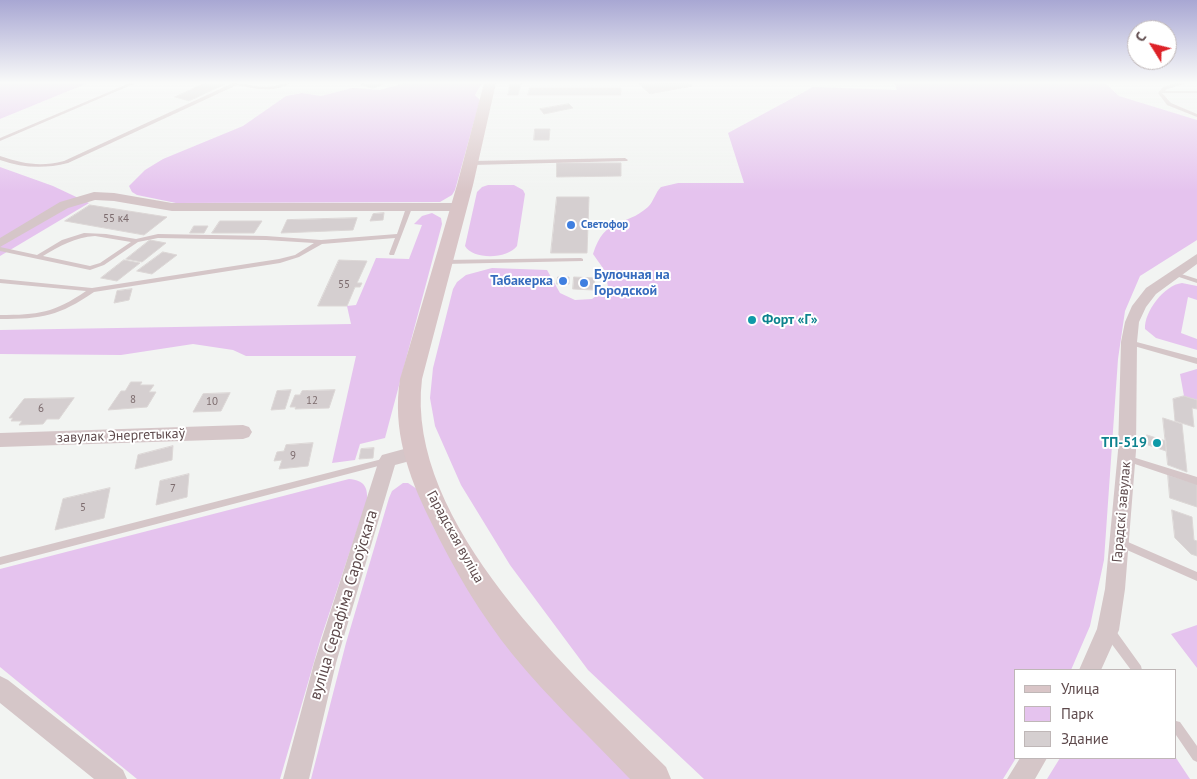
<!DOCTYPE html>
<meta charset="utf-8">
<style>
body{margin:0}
#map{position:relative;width:1197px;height:779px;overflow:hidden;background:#f2f4f2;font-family:"PT Sans",sans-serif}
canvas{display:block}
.legend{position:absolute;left:1014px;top:669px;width:162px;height:90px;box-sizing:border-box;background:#fff;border:1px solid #bfb7b7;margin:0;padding:6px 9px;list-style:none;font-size:15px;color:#5e4a4c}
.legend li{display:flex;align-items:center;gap:10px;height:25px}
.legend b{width:25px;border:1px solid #bfb7b7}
.north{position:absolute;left:1127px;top:20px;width:50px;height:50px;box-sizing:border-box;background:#fff;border:1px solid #bfb7b7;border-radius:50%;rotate:306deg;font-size:14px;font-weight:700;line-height:20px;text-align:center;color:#5e4a4c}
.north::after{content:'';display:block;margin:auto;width:18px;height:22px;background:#dd2228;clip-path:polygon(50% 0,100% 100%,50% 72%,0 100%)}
</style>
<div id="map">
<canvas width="1197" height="779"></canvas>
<ul class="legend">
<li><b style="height:6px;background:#d9c5c7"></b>Улица</li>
<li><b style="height:14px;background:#e5c3ee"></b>Парк</li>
<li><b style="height:14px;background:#d5cfd0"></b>Здание</li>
</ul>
<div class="north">С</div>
</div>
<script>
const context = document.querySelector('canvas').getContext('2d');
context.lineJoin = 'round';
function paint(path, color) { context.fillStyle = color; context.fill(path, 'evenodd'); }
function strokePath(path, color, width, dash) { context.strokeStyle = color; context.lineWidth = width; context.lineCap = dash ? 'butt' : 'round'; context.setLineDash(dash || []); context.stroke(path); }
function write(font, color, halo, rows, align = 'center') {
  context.font = font + ' "PT Sans",sans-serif'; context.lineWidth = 4; context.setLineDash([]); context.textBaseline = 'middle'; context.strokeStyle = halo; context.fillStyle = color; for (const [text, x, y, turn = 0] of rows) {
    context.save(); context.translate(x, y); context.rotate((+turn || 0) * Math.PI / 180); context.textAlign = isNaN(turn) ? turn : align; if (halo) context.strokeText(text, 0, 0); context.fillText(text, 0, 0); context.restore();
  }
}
const green = new Path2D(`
 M0,83H88L0,119Z
 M406,83H482L475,95L480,100L455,190L452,195L440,202L176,203L137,195L132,192L129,186L145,170L163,159L243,126L286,96L302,93L321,96L352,88L380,90Z
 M894,83H1105L1119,96L1197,120V240L1140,276L1125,311L1118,359L1104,560L1090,626L1071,670H1016V758L1003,779H704L588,670L510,565L461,485L435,426L430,398L433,368L453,289L457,282L466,275L492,268L547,270L560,293L575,300L592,299L608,287L605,271L593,254C605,216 624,228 648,207C654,201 655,193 661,187L678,183H744L728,133L813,87L897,90Z
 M0,167L53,186L89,203L0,256Z
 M488,185H514L523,190L525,194L517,246C508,259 473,260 465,246L477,192L482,187Z
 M432,213L441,218L442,224L385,438L360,444L355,460L332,463L356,356H246L233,350L193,344L121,355L0,354V330L351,324L347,306L356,305L376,258L409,259L422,225L414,224L422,216Z
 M1182,283L1197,286V300L1188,297L1181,333L1197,339V350L1156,338L1145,329C1144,312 1164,285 1182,283Z
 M1197,369V400L1184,396L1180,374Z
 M349,479C364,480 368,487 367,500L321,638L280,779H137L0,667V569Z
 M403,483H408L420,491L636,779H311L346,643L389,498L392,491Z
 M1197,625V668L1171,634Z
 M1060,758H1176L1190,779H1047Z`);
const building = new Path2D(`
 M206,83H227L189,101L175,97Z
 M364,83H385L373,88L361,85Z
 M511,83H521L518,95H508Z
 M690,83L692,86L650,94L639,84Z
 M530,88H621V95H528Z
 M569,104L573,108L544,114L540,109Z
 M535,129H550L549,140H534Z
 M557,163H621V176L557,177Z
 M557,197H589L587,253H551Z
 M90,205L167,217L144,235L65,221Z
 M384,213L383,220L370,221L373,214Z
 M357,218L353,230L281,233L287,220Z
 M220,221H262L254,233H212Z
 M194,226H208L204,233H190Z
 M150,240L166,243L142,262L126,259Z
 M163,252L177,255L152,274L137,271Z
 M124,260L140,263L117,281L101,278Z
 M339,260L367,261L357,283H362L360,287H355L347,306H318Z
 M558,277H569V284H557Z
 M574,277L595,278L593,290L573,289Z
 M132,289L129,300L114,303L117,291Z
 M131,382H142L140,385H154L149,392H156L147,407L108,410L121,391H125Z
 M291,390L285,409L271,410L277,391Z
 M335,390L329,408L295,409L296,407H290L295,395H300L302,391Z
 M230,393L221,411L193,412L203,394Z
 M1184,396L1197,400V409L1192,408L1194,427L1175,421L1173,399Z
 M74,398L59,419H47L43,424L19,425L22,421H11L13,418H9L24,399Z
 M1163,418L1182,424L1187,472L1168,465Z
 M1147,435L1166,441V451L1148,445Z
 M313,443L308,466L279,469L282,460L274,461L277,452L284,451L286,445Z
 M173,446L172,460L135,469L138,455Z
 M374,448L373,458L359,459L361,449Z
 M189,474L187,497L156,505L160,481Z
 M1168,475L1197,484V507L1170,498Z
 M110,488L104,518L55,530L63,499Z
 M1172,510L1192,517L1194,540L1197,541V556L1191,554L1175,538Z`);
const lane = new Path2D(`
 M130,83H136L0,141V138Z
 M233,83C244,83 255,87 266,87C275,87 282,83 291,83C273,93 256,89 237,85L68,163C44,169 23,168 0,160V156C24,164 40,167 64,161Z
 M1178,83H1187L1167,89L1165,91H1197V93H1162L1171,103L1197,114V117L1167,105L1158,93L1163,87Z
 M625,158L628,160L627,161L472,165L469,163L472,161Z
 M409,206L412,208L394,255H390L389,254L395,238L322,244L299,257L280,263L94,292C59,316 42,319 0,319V315C38,315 54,313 86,291L0,283V279L92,288L279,259L295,255L314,243L266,240L158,238L138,242L104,265L90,270L0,251V247L37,255L62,240L84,233L106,234L136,239L158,234L266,236L321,240L397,234L406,208ZM95,236L131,242L100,263L90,266L43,256C60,246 75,237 95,236Z
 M581,258L583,259V261L444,264L441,262L444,260Z
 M1175,272L1197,279V283L1173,275V273Z
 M1127,340H1129L1197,358V364L1127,344L1126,342Z
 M1126,455L1197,477V485L1123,460L1122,458L1123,456Z
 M386,458L389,459L390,461L389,463L386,464L0,565V557Z
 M1121,539L1197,572V581L1118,546L1116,543L1118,540Z
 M1109,626L1113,627L1141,666L1142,670H1131L1105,635L1104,631L1105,627Z
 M1176,721L1180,722L1197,746V762L1193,760L1176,735Z`);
const street = new Path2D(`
 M94,192L114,193L172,203H458L464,207L458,211H172L114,201L95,200L68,208L0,247V238L60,202Z
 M1197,254V264L1156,294L1146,307L1139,322L1137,342L1136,451L1125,589L1119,630L1101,670H1079L1097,629L1105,589L1118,451L1121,342L1125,322L1132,306L1146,288Z
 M243,425L249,427L252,432L249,437L243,439L0,447V433Z
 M415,446L421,448L424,453L421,458L395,465L336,663L309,779H283L314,663L379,460L382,455Z
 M0,676L8,680L123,770L127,779H94L0,703Z
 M1020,758H1047L1035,779H1007Z`);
const secondary = new Path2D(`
 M484,83H496L473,185L422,379C404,524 573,674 666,767L671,779H630C591,738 549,699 513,655C480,614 453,568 430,520C408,475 392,430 400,379L457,185Z`);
const markers = [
 [571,225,5,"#3f7fe0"],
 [563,281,5,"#3f7fe0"],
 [584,283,5,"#3f7fe0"],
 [752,320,5,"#0f9aa8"],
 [1157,443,5,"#0f9aa8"]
];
const numberNames = [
 ["55 к4",116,219],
 ["55",344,285],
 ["8",133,400],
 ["12",312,401],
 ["10",212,402],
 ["6",41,409],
 ["9",293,456],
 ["7",173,489],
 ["5",83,508]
];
const farShopnames = [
 ["Светофор",581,225]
];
const shopNames = [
 ["Булочная на",594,275],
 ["Городской",594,291],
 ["Табакерка",553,281,"right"]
];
const cultureNames = [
 ["Форт «Г»",762,320],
 ["ТП-519",1147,443,"right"]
];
const streetNames = [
 ["завулак Энергетыкаў",121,436,-2],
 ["Гарадскі завулак",1122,512,-85],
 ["Гарадская вуліца",455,537,61]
];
const nearStreetnames = [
 ["вуліца Серафіма Сароўскага",344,605,-73]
];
paint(green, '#e5c3ee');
paint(building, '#d5cfd0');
strokePath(building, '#dcd7d6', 1);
paint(lane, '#d5c6c8');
paint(street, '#d5c6c8');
paint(secondary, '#d9c5c7');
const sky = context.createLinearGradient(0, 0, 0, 192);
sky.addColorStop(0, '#a8a7d3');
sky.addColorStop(0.43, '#f9faf9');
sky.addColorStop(1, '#f9faf900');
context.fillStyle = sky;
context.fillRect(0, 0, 1197, 192);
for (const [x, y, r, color] of markers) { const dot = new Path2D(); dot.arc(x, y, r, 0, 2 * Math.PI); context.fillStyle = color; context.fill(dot); strokePath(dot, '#fff', 2); }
write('11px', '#7c6b6d', null, numberNames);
write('bold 11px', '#366cbe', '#fff', farShopnames, 'left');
write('bold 14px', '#366cbe', '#fff', shopNames, 'left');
write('bold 14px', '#0d838f', '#fff', cultureNames, 'left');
write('14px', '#5e4a4c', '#fff', streetNames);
write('16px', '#5e4a4c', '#fff', nearStreetnames);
</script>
